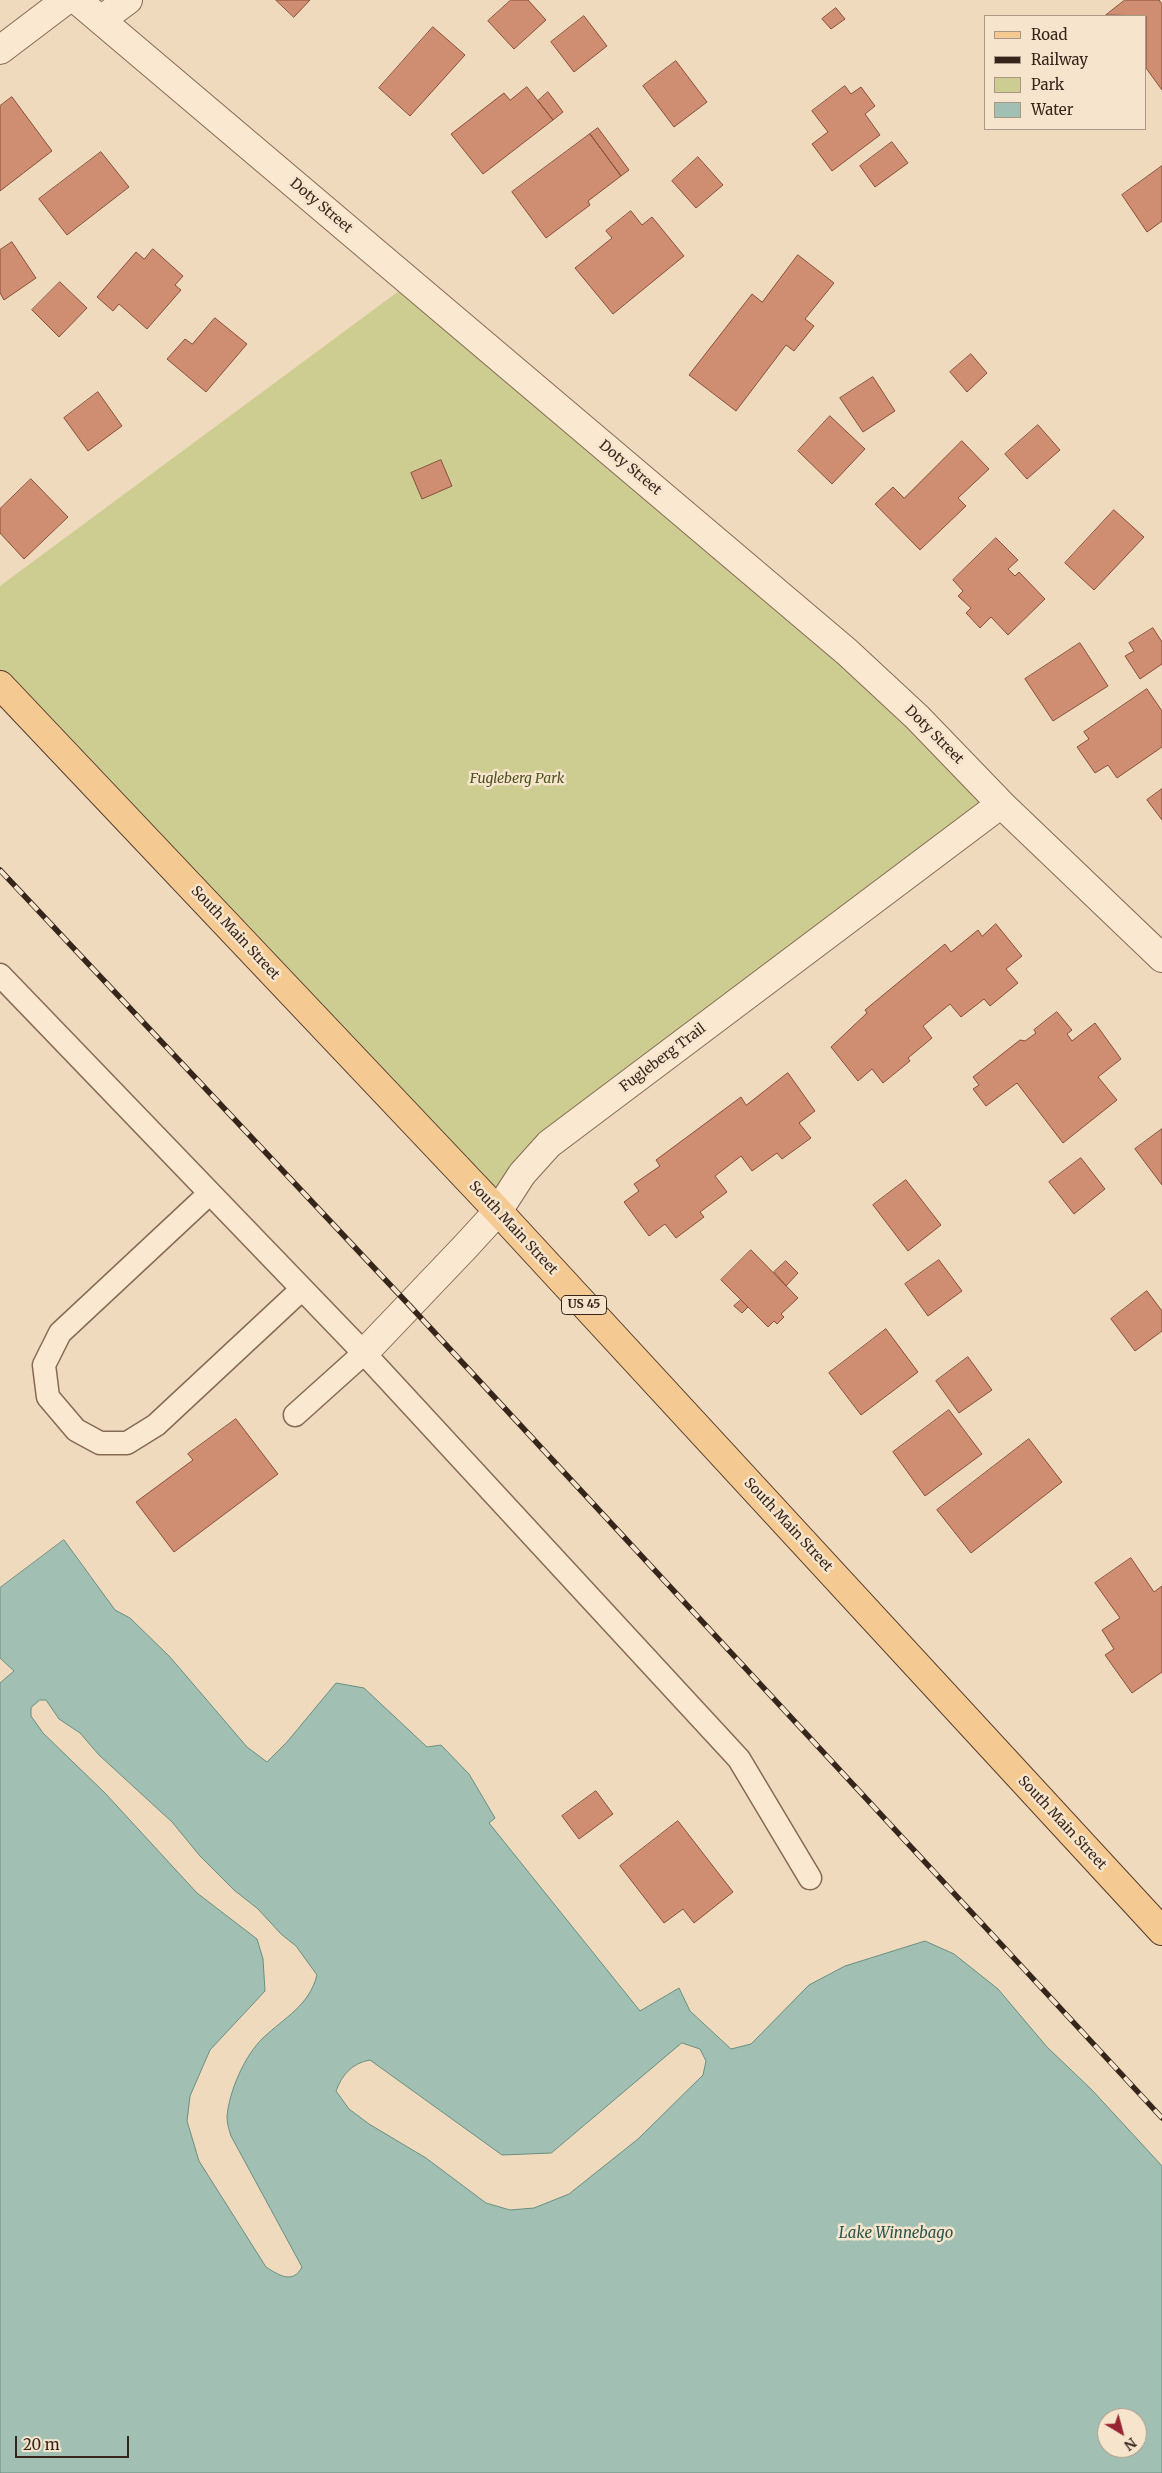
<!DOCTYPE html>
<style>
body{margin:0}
#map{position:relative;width:1162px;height:2473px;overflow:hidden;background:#efdabd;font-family:Merriweather,serif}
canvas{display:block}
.legend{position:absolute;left:984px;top:15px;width:162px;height:115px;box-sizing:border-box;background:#f6e5cc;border:1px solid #a99885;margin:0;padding:6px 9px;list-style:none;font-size:15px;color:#36251b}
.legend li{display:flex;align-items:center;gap:10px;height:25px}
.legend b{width:25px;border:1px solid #a99885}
.north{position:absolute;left:1097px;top:2408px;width:50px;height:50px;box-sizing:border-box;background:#f6e5cc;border:1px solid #a99885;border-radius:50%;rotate:143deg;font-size:14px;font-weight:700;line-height:20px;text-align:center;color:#36251b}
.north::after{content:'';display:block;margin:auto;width:18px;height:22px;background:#982332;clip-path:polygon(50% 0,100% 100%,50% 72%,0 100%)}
.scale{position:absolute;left:15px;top:2436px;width:114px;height:22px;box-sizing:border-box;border:2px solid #36251b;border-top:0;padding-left:6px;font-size:15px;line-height:18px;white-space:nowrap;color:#36251b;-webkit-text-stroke:4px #f6e5cc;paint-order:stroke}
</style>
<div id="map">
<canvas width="1162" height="2473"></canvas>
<ul class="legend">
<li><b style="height:6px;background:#f5ca92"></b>Road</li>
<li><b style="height:6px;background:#36251b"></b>Railway</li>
<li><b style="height:14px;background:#cdcd91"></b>Park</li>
<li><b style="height:14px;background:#a1c0b3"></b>Water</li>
</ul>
<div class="north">N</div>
<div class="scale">20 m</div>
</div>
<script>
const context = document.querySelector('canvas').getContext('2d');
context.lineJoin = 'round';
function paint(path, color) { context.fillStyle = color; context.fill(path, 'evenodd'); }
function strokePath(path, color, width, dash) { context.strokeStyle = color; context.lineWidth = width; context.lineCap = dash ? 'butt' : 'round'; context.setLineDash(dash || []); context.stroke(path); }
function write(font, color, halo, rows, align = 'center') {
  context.font = font + ' Merriweather,serif'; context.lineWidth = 5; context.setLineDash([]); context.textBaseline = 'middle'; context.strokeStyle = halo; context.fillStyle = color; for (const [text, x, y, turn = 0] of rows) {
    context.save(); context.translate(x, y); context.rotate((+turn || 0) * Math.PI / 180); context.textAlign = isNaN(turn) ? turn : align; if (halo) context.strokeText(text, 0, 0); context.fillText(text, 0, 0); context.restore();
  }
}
const green = new Path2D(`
 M411,282L1001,804L549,1144L498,1211L0,685V586Z`);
const water = new Path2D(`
 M64,1540L115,1610L130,1618L170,1657L247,1747L267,1762L287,1742L336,1683L364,1688L427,1747L441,1745L469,1774L495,1818L489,1823L640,2011L679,1988L690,2011L731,2049L751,2044L809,1985L845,1966L925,1941L954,1954L998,1989L1047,2047L1092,2090L1162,2166V2473H0V1683L14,1671L0,1658V1588ZM40,1700H46L59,1719L80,1733L99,1755L172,1822L200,1856L234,1890L258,1909L281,1934L296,1946L317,1975C309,2006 285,2017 263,2038C245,2055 229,2091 227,2117C227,2123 229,2130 231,2136L302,2267C293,2284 280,2276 266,2267L199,2161L187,2121L190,2096L210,2050L265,1991L263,1959L257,1939L197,1893L105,1793L43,1733L31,1716V1708ZM682,2043L700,2049L706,2061L703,2075L638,2139L569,2194L534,2208L510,2210L486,2203L426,2158L369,2124L349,2109L336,2091C342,2075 352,2063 370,2060L502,2155L551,2153ZM1107,2418H1137V2448H1107Z`);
const building = new Path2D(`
 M276,0H310L294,17Z
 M511,0H528L546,20L514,49L488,21Z
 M1125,0H1159L1162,4V90L1146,68V16L1106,15Z
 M836,8L845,19L831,29L822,19Z
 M584,16L607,46L574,72L551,42Z
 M433,27L465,55L410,116L379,88Z
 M676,61L707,102L674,127L643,86Z
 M845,86L851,94L861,87L875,106L865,114L880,135L832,171L812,144L828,132L812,111Z
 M527,87L553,120L483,174L451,134L504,93L510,100Z
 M548,92L563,112L553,120L538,101Z
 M12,97L52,151L0,191V106Z
 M598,128L629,170L621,176L590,134Z
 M590,134L621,176L588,201L590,205L546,238L512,192Z
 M892,142L908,163L875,187L860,166Z
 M101,152L129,187L67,235L39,199Z
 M698,157L723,185L696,208L672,181Z
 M1162,166V221L1147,232L1122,195Z
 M631,211L642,225L652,217L684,256L613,314L575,268L612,238L606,231Z
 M12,242L36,278L4,300L0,293V250Z
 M153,249L183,276L175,285L181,290L147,329L119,304L113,311L97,297L136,252L144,259Z
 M798,255L834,283L805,319L814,326L794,351L786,345L736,411L689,375L752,294L762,302Z
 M60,282L87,308L59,337L32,310Z
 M215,318L247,344L206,392L167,359L185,339L192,344Z
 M971,354L987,373L967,392L950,372Z
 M873,377L895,411L863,432L840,398Z
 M98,392L122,426L88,451L64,418Z
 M830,416L865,449L832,484L798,451Z
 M1038,425L1060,450L1027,479L1005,454Z
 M962,441L989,469L958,498L966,506L920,550L875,504L893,487L904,498Z
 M441,460L452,486L422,499L411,473Z
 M31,479L68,517L24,559L0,533V509Z
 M1114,510L1144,537L1094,590L1065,563Z
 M996,538L1018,560L1008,569L1015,576L1019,572L1045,599L1008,635L991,617L980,628L966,613L971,608L958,596L963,591L953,580Z
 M1153,628L1162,642V664L1140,679L1125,656L1134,651L1129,643Z
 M1080,643L1108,686L1053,721L1025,679Z
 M1147,689L1162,711V747L1117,778L1108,765L1095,773L1077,747L1089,739L1084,732Z
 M1162,789V820L1147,800Z
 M996,924L1022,956L1006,969L1018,983L990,1006L984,999L961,1017L950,1004L923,1026L932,1038L908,1058L910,1061L883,1083L872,1069L858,1081L831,1047L867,1013L865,1010L945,944L951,952L978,930L982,936Z
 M1057,1012L1072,1030L1067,1034L1072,1041L1095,1023L1121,1059L1098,1077L1117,1100L1063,1143L1017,1083L986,1106L973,1089L979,1085L973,1077L1020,1040L1025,1041L1036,1033L1034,1030Z
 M788,1073L815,1111L799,1123L811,1138L782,1159L777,1153L752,1171L741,1156L715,1176L727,1192L700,1212L704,1217L676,1238L665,1224L649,1236L624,1202L639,1191L634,1184L660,1166L656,1160L741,1097L746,1105Z
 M1162,1129V1185L1135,1149Z
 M1081,1158L1105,1189L1074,1214L1049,1182Z
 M906,1180L941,1225L908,1251L873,1205Z
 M751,1250L798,1298L781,1314L784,1317L777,1324L774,1321L768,1327L721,1280Z
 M939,1260L962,1291L928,1316L905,1284Z
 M786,1261L798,1273L786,1286L774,1272Z
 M1147,1291L1162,1311V1331L1135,1351L1111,1319Z
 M741,1300L748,1307L742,1313L734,1306Z
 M886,1329L918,1372L861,1415L829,1373Z
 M968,1357L992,1390L959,1413L936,1381Z
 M949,1410L982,1454L925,1496L893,1452Z
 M236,1419L278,1474L174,1552L136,1502L193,1460L188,1454Z
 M1029,1439L1062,1482L971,1553L937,1510Z
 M1131,1558L1154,1592L1162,1586V1672L1132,1693L1105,1655L1114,1649L1102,1630L1120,1618L1095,1583Z
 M596,1791L613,1814L579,1839L562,1816Z
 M678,1821L733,1892L694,1923L683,1909L664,1923L620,1866Z`);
const service = new Path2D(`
 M0,975L364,1353L739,1759L810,1878
 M210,1193L60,1333L44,1365L48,1397L76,1430L100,1443H127L156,1425L302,1289
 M295,1415L364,1353`);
const minor = new Path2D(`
 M77,0L847,652L917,717L1001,804L1162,958
 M101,20L128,0
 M0,50L66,0
 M364,1353L466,1246L498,1211L522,1174L549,1144L1001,804`);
const primary = new Path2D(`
 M0,685L498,1211L1162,1931`);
const rail = new Path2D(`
 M0,870L410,1306L1162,2118`);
const shields = [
 [584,1305,45]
];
const shieldNames = [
 ["US 45",584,1305]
];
const streetNames = [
 ["Doty Street",321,206,40],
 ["Doty Street",630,468,40],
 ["Doty Street",934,735,45],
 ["South Main Street",235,933,47],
 ["Fugleberg Trail",663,1058,-37],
 ["South Main Street",513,1228,47],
 ["South Main Street",788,1525,47],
 ["South Main Street",1062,1823,47]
];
const parkNames = [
 ["Fugleberg Park",517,779]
];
const waterNames = [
 ["Lake Winnebago",896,2234]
];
paint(green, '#cdcd91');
paint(water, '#a1c0b3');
strokePath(water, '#688e80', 1);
paint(building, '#cf8d71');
strokePath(building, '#87503a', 1);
strokePath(service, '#876a55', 25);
strokePath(minor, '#876a55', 30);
strokePath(primary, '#54392a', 30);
strokePath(service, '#fae8d0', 22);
strokePath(minor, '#fae8d0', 28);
strokePath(primary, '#f5ca92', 28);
strokePath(rail, '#36251b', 5.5);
strokePath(rail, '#f6e5cc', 4, [11]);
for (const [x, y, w] of shields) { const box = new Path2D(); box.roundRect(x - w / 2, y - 9.5, w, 19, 4); context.fillStyle = '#f6e5cc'; context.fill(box); strokePath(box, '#36251b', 1); }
write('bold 12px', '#36251b', null, shieldNames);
write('14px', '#36251b', '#f6e5cc', streetNames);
write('italic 14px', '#4c5321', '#f6e5cc', parkNames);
write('italic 15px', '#29564e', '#f6e5cc', waterNames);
</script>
